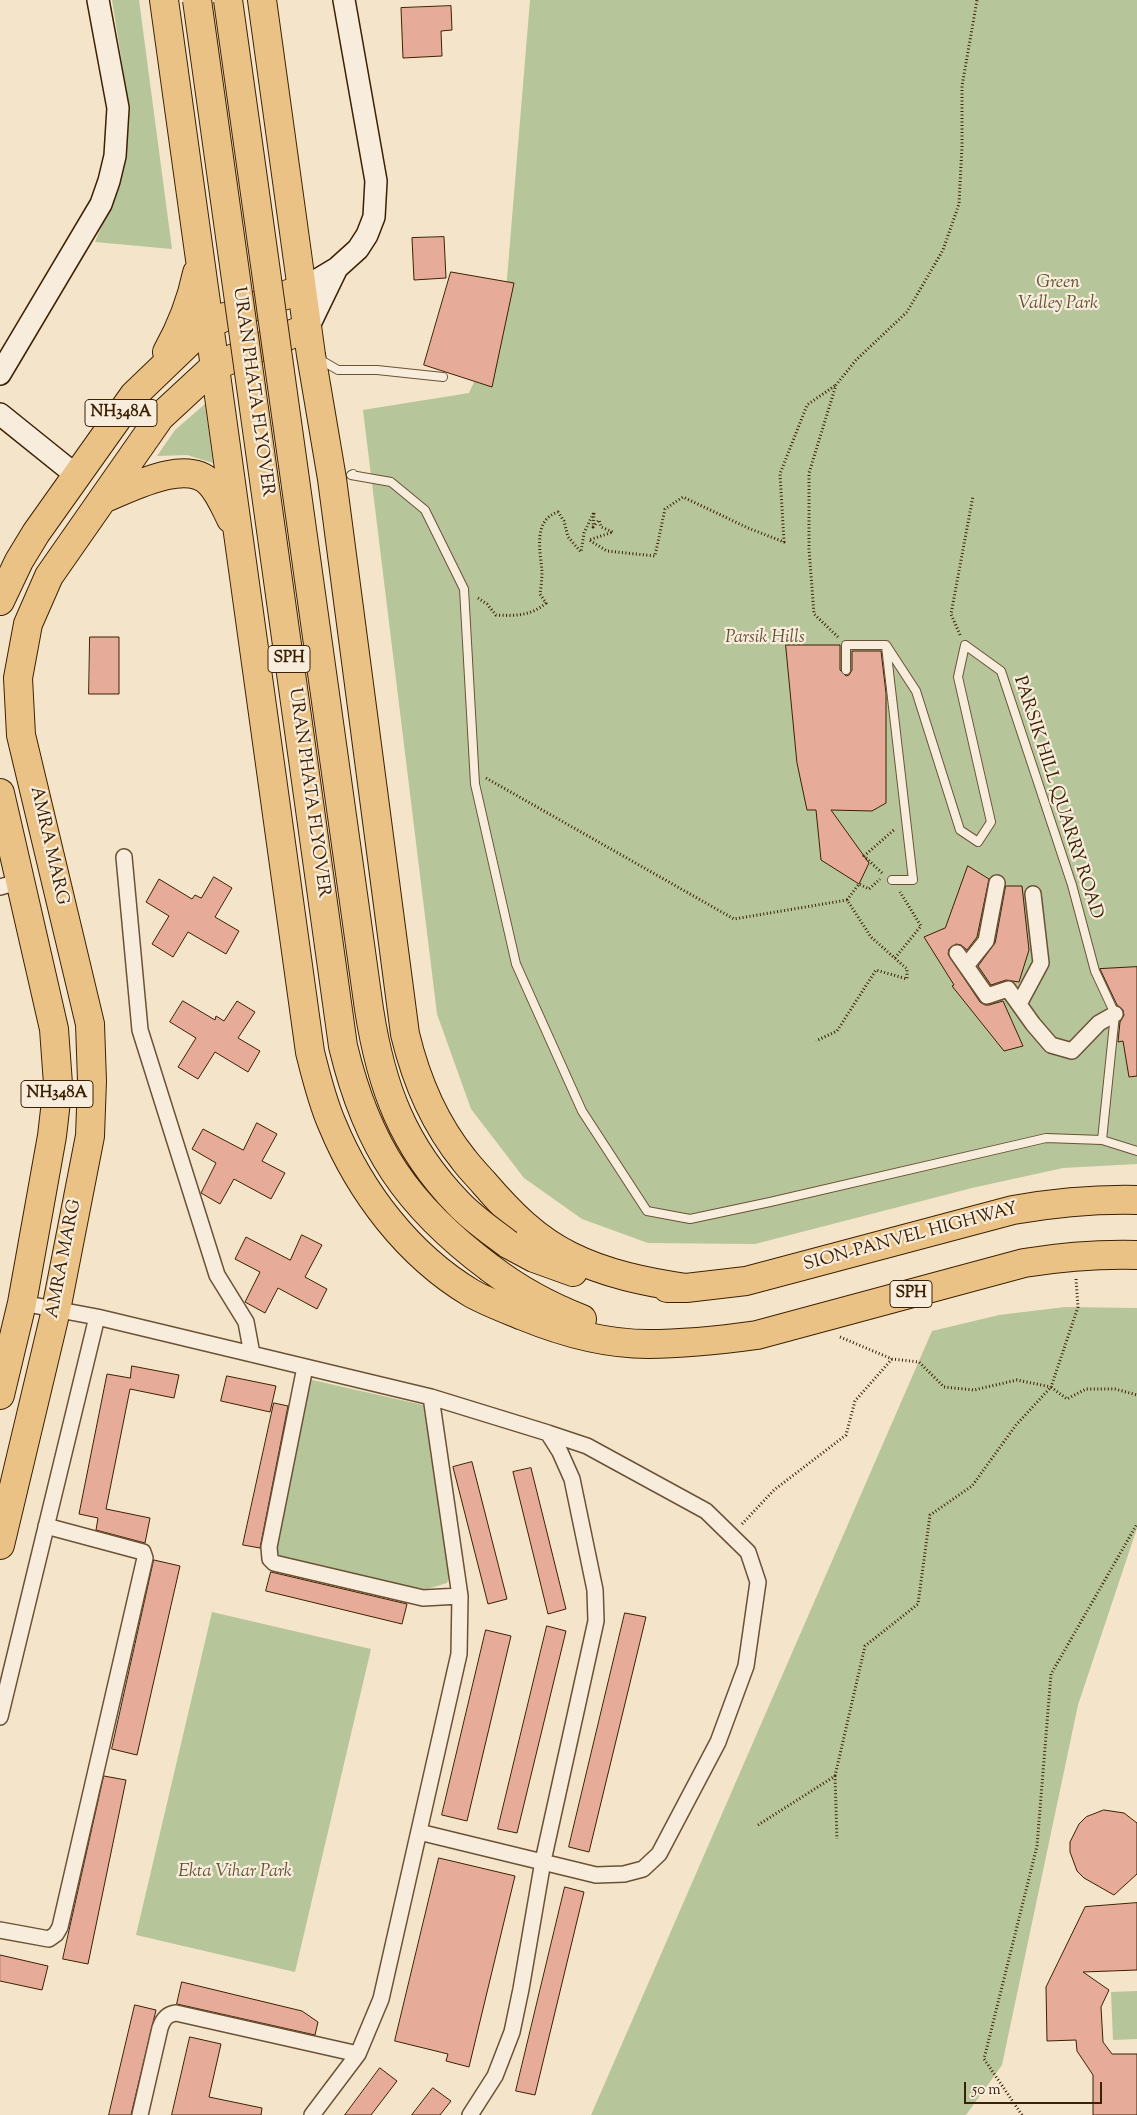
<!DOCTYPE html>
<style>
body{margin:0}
#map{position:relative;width:1137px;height:2115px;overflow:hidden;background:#f4e4ca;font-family:"Sorts Mill Goudy",serif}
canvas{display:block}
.scale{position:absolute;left:964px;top:2082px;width:138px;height:22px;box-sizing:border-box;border:2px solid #3d2103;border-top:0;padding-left:6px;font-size:15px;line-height:18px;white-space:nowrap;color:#3d2103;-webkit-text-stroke:4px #f8eddd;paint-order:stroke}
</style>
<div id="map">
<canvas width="1137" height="2115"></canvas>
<div class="scale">50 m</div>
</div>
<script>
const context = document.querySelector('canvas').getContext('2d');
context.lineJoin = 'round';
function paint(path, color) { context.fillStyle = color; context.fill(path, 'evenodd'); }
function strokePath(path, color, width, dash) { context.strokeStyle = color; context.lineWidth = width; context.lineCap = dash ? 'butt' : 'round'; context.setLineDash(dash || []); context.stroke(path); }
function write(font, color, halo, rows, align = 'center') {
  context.font = font + ' "Sorts Mill Goudy",serif'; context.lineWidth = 4.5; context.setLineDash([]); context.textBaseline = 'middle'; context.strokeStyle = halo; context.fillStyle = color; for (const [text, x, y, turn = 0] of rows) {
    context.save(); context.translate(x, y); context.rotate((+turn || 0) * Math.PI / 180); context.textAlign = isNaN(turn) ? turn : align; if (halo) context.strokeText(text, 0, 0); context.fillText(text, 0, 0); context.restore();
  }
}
const green = new Path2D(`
 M112,0H139L172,249L95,242L110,206L124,156L128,101Z
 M530,0H1137V1164L1063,1168L972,1188L755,1244L648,1243L582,1219L524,1178L471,1109L437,1014L363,410L469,393L504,315Z
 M205,404L213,463L187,455L157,456L175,430Z
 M1065,1307L1137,1308V1528L1078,1705L1002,2065L966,2115H591L932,1331L999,1315Z
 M308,1379L423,1405L450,1574L447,1583L424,1590H410L275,1557Z
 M212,1612L371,1649L295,1972L136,1935Z
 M1137,1991V2039L1113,2040L1111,1992Z`);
const building = new Path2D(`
 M451,6L452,30L441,31L442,56L403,58L401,8Z
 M444,237L446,278L414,280L412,238Z
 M451,272L514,283L492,387L424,365Z
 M90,637H119V694H89Z
 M786,645H840V670L846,676L849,675L852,670V651H881L886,693V803L872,811L831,810L869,863L859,884L821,860L816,810H807L797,763Z
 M968,866L989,879L977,937L967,950L961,945L956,944L949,949L948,954L980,1002L985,1005H989L1003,1001L1023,1046L1004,1051L952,986L954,985L924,937L945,928Z
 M214,877L232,888L215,917L239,931L226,954L188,932L173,957L152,944L169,916L146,902L159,879L192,899L195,895L201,898Z
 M1006,886H1022L1029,950L1019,982L1006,980L991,985L978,966L995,943Z
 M1137,967V1076L1129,1077L1123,1041L1118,1042L1120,1022L1124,1015L1123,1010L1117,1005L1100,969Z
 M183,1001L215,1020L216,1016L224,1021L237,1001L255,1012L238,1038L260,1051L248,1072L215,1052L198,1079L178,1067L196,1038L170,1022Z
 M257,1123L277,1134L262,1161L285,1173L271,1199L234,1179L220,1204L201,1193L216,1163L192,1149L203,1129L243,1150Z
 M302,1235L322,1245L305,1277L327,1289L317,1309L278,1288L265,1313L245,1302L260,1272L235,1259L246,1237L290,1260Z
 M132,1366L179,1375L174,1398L130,1389L106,1509L150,1518L145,1543L96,1530L98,1518L79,1514L107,1374L130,1378Z
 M227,1376L276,1386L270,1412L221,1401Z
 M274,1403L288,1406L260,1548L243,1545Z
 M472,1462L507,1599L488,1604L453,1467Z
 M531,1468L566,1609L548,1614L513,1472Z
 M154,1560L180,1566L137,1755L112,1749Z
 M271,1572L407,1604L402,1624L266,1591Z
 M625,1613L646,1617L589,1852L569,1847Z
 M547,1626L566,1631L517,1833L498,1829Z
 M486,1630L511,1636L467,1821L442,1815Z
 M104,1776L126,1780L88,1964L63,1959Z
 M1104,1810L1124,1813L1137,1823V1874L1114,1895L1084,1878L1077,1871L1070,1852V1842L1079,1824L1086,1817Z
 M439,1858L515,1876L469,2067L446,2061L448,2054L395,2041Z
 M565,1887L584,1892L535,2095L516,2091Z
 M1137,1903V1970L1083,1972L1109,1990L1101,2007L1103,2042L1112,2054H1137V2115H1093V2075L1077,2051L1076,2040L1047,2041L1046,1987L1085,1907Z
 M0,1955L48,1966L42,1990L0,1981Z
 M182,1982L302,2011L318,2022L315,2035L177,2004Z
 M135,2005L156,2010L131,2115H109Z
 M190,2037L221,2044L209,2097L262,2108L261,2115H172Z
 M380,2068L397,2081L371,2115H345Z
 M433,2088L451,2101L440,2115H412Z`);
const path = new Path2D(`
 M478,598L487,604L496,615C515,616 531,616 546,603L540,594C541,587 542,579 542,571C540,550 533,520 558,512L564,521L568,537L581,552L584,533L594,512L593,527L599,520L601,527L613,532L589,540L607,551L655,556L665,509L683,497L748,528L784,542L780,474L807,405L836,385
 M960,635L951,614L973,496
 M838,637L814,614L809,549V473L836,385L856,360L907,312L943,250L959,204L962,146V86L977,0
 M486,778L734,919L847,900L871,937L907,969V979L876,970L837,1031L816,1041
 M882,873L864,856L895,829
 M847,900L859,884L869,889L880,879
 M895,958L921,926L900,892
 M840,1337L892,1359L919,1362L944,1387L974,1390L1017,1380L1051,1387L1078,1307L1076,1279
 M742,1524L774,1490L846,1435L855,1401L892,1359
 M835,1776L865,1646L918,1604L930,1515L972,1486L1016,1425L1051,1387L1067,1399L1086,1389H1115L1137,1395
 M758,1825L835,1776L837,1839
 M1022,2115L984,2059L1037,1846L1051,1674L1137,1524`);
const lane = new Path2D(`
 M319,359L338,370H377L443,377
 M353,474L351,475L391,482L425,510L464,589L475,784L516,964L582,1111L647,1211L690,1219L770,1202L1046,1138L1102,1140L1137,1151
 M886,646L913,880H892
 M846,670V645H886L916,691L960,830L978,842L991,822L958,677L965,645L1001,671L1072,885L1095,971L1115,1014L1102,1140`);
const street = new Path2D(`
 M124,857L140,1030L217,1275L246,1322L252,1354
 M0,887L21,881
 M957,953L987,996L1008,989L1033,1024L1051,1045L1072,1051L1099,1023L1115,1014
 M966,966L986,941L997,883
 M1019,1004L1041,963L1033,894
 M22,1303L97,1317L431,1397L548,1433L560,1452L572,1479L595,1590L596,1621L543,1861L521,1989L512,2032L495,2076L470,2115
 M305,1367L269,1547L270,1559L274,1563L423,1598L460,1596
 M0,1717L97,1317
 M419,1832L596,1875L624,1874L643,1869L659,1854L718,1742L746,1666L758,1582L748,1552L706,1511L587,1446L548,1433
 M0,1930L49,1939L56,1934L60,1927L145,1558L143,1552L46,1526
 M140,2115L160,2028C163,2019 167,2014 176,2013L358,2054
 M312,2115L358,2054L381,1999L459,1654L460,1596L431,1397`);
const secondary = new Path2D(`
 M302,289L337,268L358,249L367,235L374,217L376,181L344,0
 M308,328L337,268
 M0,374L101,204L109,181L115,156L118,108L98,0
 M0,414L77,476`);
const highway = new Path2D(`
 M164,0L310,1052C316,1076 322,1101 332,1124C360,1192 408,1255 471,1293C487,1302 506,1309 523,1316C562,1332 605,1344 648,1344C684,1344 721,1340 757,1335L1024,1263C1062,1257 1099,1254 1137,1255
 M262,0L311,355L332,479L405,1034C416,1080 434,1123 464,1160C470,1168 477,1175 484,1183C509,1212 535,1239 570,1256C606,1274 646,1282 686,1288
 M167,352C181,327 191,302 197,273
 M105,498C131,488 186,458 210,483C219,492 225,507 231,519
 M0,601L19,561L36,533L134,395L209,323L291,293
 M0,793L54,1029L58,1084L52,1136L22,1303L0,1395
 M508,1244L534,1258L573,1272
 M490,1268C519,1290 548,1306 582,1319
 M667,1288H686L746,1281L1013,1210C1054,1203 1095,1199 1137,1200
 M0,1545L56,1310L90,1136L92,1081L90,1024L21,735L18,678L28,624L49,576L160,417L215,366L297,332`);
const highwayBridge = new Path2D(`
 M197,0L343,1046C367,1147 407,1206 490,1268
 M228,0L369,1009C381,1087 403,1146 458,1203C473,1219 491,1231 508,1244`);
const shields = [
 [121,413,72],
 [289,659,42],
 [57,1094,72],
 [911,1294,42]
];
const shieldNames = [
 ["NH348A",121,413],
 ["SPH",289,659],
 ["NH348A",57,1094],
 ["SPH",911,1294]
];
const parkNames = [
 ["Green",1058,284],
 ["Valley Park",1058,305],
 ["Parsik Hills",765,639],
 ["Ekta Vihar Park",235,1873]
];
const streetNames = [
 ["URAN PHATA FLYOVER",252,392,82],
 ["URAN PHATA FLYOVER",308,793,82],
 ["PARSIK HILL QUARRY ROAD",1057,798,72],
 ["AMRA MARG",48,846,77],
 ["SION-PANVEL HIGHWAY",911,1238,-15],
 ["AMRA MARG",65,1259,-79]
];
paint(green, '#b7c59a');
paint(building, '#e6ab99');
strokePath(building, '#3d2103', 1);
strokePath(lane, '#6b5235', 10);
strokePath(street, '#6b5235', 18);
strokePath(secondary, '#3d2103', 24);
strokePath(highway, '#3d2103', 30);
strokePath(path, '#3d2103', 3, [1, 2.5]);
strokePath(lane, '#f8eddd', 8);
strokePath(street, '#f8eddd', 15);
strokePath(secondary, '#f8eddd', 21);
strokePath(highway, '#eac285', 28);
strokePath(highwayBridge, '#3d2103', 30, []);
strokePath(highwayBridge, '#eac285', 28);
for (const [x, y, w] of shields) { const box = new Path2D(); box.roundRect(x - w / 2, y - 13.5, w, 27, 4); context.fillStyle = '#f8eddd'; context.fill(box); strokePath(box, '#3d2103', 1); }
write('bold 16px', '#3d2103', null, shieldNames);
write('italic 18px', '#625230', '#f8eddd', parkNames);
write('18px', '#3d2103', '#f8eddd', streetNames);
</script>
